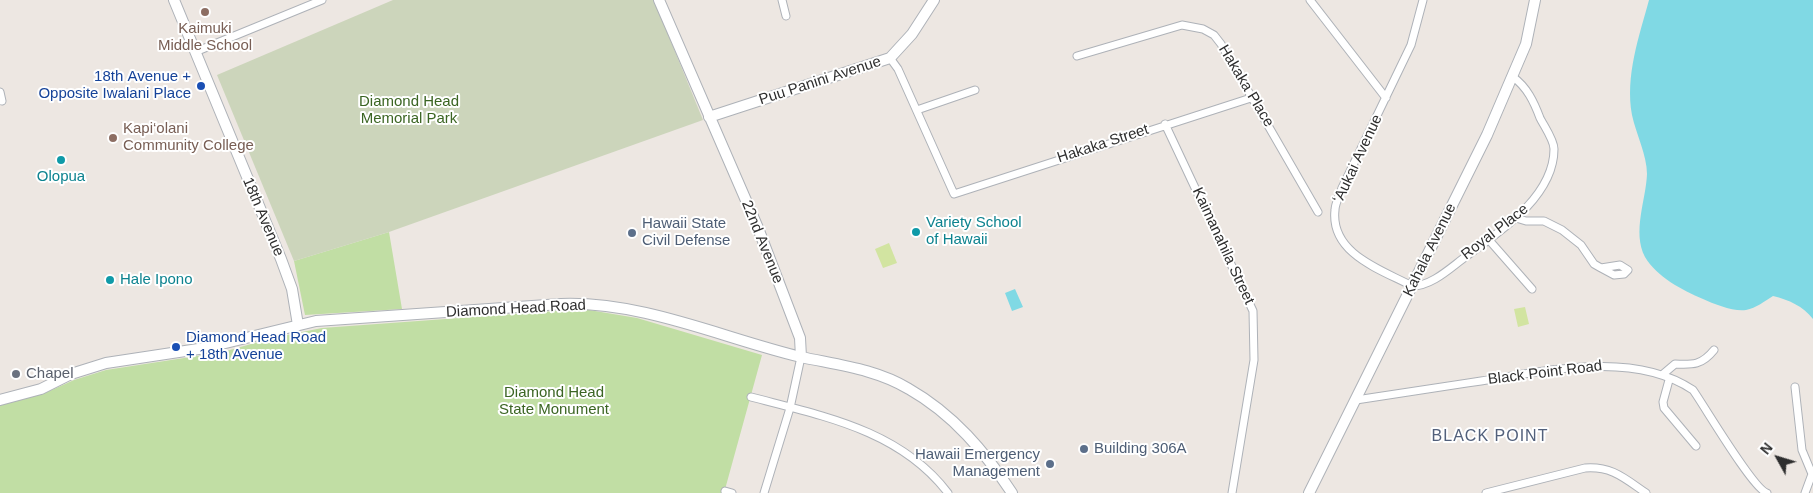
<!DOCTYPE html>
<meta charset="utf-8">
<style>
body{margin:0}
#map{position:relative;width:1813px;height:493px;overflow:hidden;background:#ede7e2;font-family:Helvetica,sans-serif}
canvas{display:block}
.north{position:absolute;left:1753px;top:433px;width:50px;height:50px;-webkit-text-stroke:4px #fff;paint-order:stroke;rotate:309deg;font-size:14px;font-weight:700;line-height:20px;text-align:center;color:#2e2e2e}
.north::after{content:'';display:block;margin:auto;width:18px;height:22px;background:#2e2e2e;clip-path:polygon(50% 0,100% 100%,50% 72%,0 100%)}
</style>
<div id="map">
<canvas width="1813" height="493"></canvas>
<div class="north">N</div>
</div>
<script>
const context = document.querySelector('canvas').getContext('2d');
context.lineJoin = 'round';
function paint(path, color) { context.fillStyle = color; context.fill(path, 'evenodd'); }
function strokePath(path, color, width, dash) { context.strokeStyle = color; context.lineWidth = width; context.lineCap = dash ? 'butt' : 'round'; context.setLineDash(dash || []); context.stroke(path); }
function write(font, color, halo, rows, align = 'center') {
  context.font = font + ' Helvetica,sans-serif'; context.lineWidth = 4; context.setLineDash([]); context.textBaseline = 'middle'; context.strokeStyle = halo; context.fillStyle = color; for (const [text, x, y, turn = 0] of rows) {
    context.save(); context.translate(x, y); context.rotate((+turn || 0) * Math.PI / 180); context.textAlign = isNaN(turn) ? turn : align; if (halo) context.strokeText(text, 0, 0); context.fillText(text, 0, 0); context.restore();
  }
}
const green = new Path2D(`
 M389,232L402,309L305,315L294,261Z
 M583,309L637,318L762,355L724,493H0V404L45,393L74,380L106,370L223,352L272,338L322,328Z`);
const cemetery = new Path2D(`
 M393,0H654L703,120L389,232L294,261L217,75Z`);
const pitch = new Path2D(`
 M889,243L897,263L883,268L875,249Z
 M1525,307L1529,324L1518,327L1514,309Z`);
const water = new Path2D(`
 M1649,0H1813V319C1803,306 1789,300 1773,296C1765,301 1756,308 1746,310C1734,312 1714,304 1703,299C1682,290 1657,277 1645,257C1632,232 1646,200 1647,174C1647,155 1636,134 1632,115C1625,76 1639,37 1649,0Z
 M1015,289L1023,307L1012,311L1005,293Z`);
const street = new Path2D(`
 M782,0L786,16
 M1310,0L1386,98
 M1423,0L1411,45L1342,188C1340,195 1335,203 1335,210C1330,254 1382,270 1412,286C1433,286 1452,266 1468,255C1501,231 1554,196 1554,149C1554,140 1544,126 1540,118C1534,102 1527,87 1513,77
 M195,52L322,0
 M1077,56L1182,25L1203,29L1214,35L1221,44L1318,212
 M890,58L898,69L954,194L1254,97
 M0,92L2,101
 M917,110L975,90
 M1165,124L1253,311L1254,360L1232,493
 M1516,218L1526,221H1544L1562,230L1581,245L1594,264L1601,268L1620,265L1628,270L1624,274L1614,275L1601,268
 M1489,240L1532,289
 M1662,375L1675,364C1693,365 1702,365 1714,350
 M1669,380L1663,402L1664,408L1696,446
 M1795,387L1802,450L1812,474L1805,493
 M751,397C823,416 900,430 948,493
 M1356,400C1397,394 1439,387 1481,381C1547,371 1633,350 1693,390C1705,407 1753,489 1767,493
 M725,491L732,493
 M764,493L790,408L801,357
 M1486,493L1585,468C1612,466 1624,478 1646,493`);
const secondary = new Path2D(`
 M174,0L281,259L292,289L298,325
 M659,0L758,228L800,338L801,357
 M709,117L890,58L912,34L934,0
 M0,400L41,389L71,374L106,363L205,348L316,321L561,304C643,301 722,338 801,357C838,365 876,369 909,389C953,414 985,452 1012,493
 M1309,493L1487,135L1526,44L1535,0`);
const markers = [
 [205,12,5,"#8d6e63"],
 [201,86,5,"#1a4fb4"],
 [113,138,5,"#8d6e63"],
 [61,160,5,"#0f9aa8"],
 [916,232,5,"#0f9aa8"],
 [632,233,5,"#5c6f8a"],
 [110,280,5,"#0f9aa8"],
 [176,347,5,"#1a4fb4"],
 [16,374,5,"#6b7280"],
 [1084,449,5,"#5c6f8a"],
 [1050,464,5,"#5c6f8a"]
];
const educationNames = [
 ["Kaimuki",205,29],
 ["Middle School",205,46],
 ["Kapi‘olani",123,129,"left"],
 ["Community College",123,146,"left"]
];
const transitNames = [
 ["18th Avenue +",191,77],
 ["Opposite Iwalani Place",191,94],
 ["Diamond Head Road",186,338,"left"],
 ["+ 18th Avenue",186,355,"left"]
];
const streetNames = [
 ["Puu Panini Avenue",820,81,-18],
 ["Hakaka Place",1246,86,59],
 ["Hakaka Street",1103,144,-18],
 ["ʻAukai Avenue",1358,159,-65],
 ["18th Avenue",263,217,67],
 ["Royal Place",1495,232,-38],
 ["22nd Avenue",762,242,68],
 ["Kaimanahila Street",1223,246,65],
 ["Kahala Avenue",1430,250,-64],
 ["Diamond Head Road",516,309,-3],
 ["Black Point Road",1545,373,-7]
];
const parkNames = [
 ["Diamond Head",409,102],
 ["Memorial Park",409,119],
 ["Diamond Head",554,393],
 ["State Monument",554,410]
];
const cultureNames = [
 ["Olopua",61,177,"center"],
 ["Variety School",926,223],
 ["of Hawaii",926,240],
 ["Hale Ipono",120,280]
];
const serviceNames = [
 ["Hawaii State",642,224],
 ["Civil Defense",642,241],
 ["Building 306A",1094,449],
 ["Hawaii Emergency",1040,455,"right"],
 ["Management",1040,472,"right"]
];
const worshipNames = [
 ["Chapel",26,374]
];
const neighbourhoodNames = [
 ["BLACK POINT",1490,437]
];
paint(green, '#c1dea4');
paint(cemetery, '#ccd5bb');
paint(pitch, '#d2e4a1');
paint(water, '#80d9e4');
strokePath(street, '#aeb2b8', 9);
strokePath(secondary, '#aeb2b8', 12);
strokePath(street, '#fff', 7);
strokePath(secondary, '#fff', 10);
for (const [x, y, r, color] of markers) { const dot = new Path2D(); dot.arc(x, y, r, 0, 2 * Math.PI); context.fillStyle = color; context.fill(dot); strokePath(dot, '#fff', 2); }
write('15px', '#785e54', '#fff', educationNames);
write('15px', '#164399', '#fff', transitNames, 'right');
write('15px', '#2e2e2e', '#fff', streetNames);
write('15px', '#3b6523', '#fff', parkNames);
write('15px', '#0d838f', '#fff', cultureNames, 'left');
write('15px', '#4e5e75', '#fff', serviceNames, 'left');
write('15px', '#5b616d', '#fff', worshipNames, 'left');
context.letterSpacing = '1px';
write('16px', '#52607b', '#fff', neighbourhoodNames);
context.letterSpacing = '0px';
</script>
